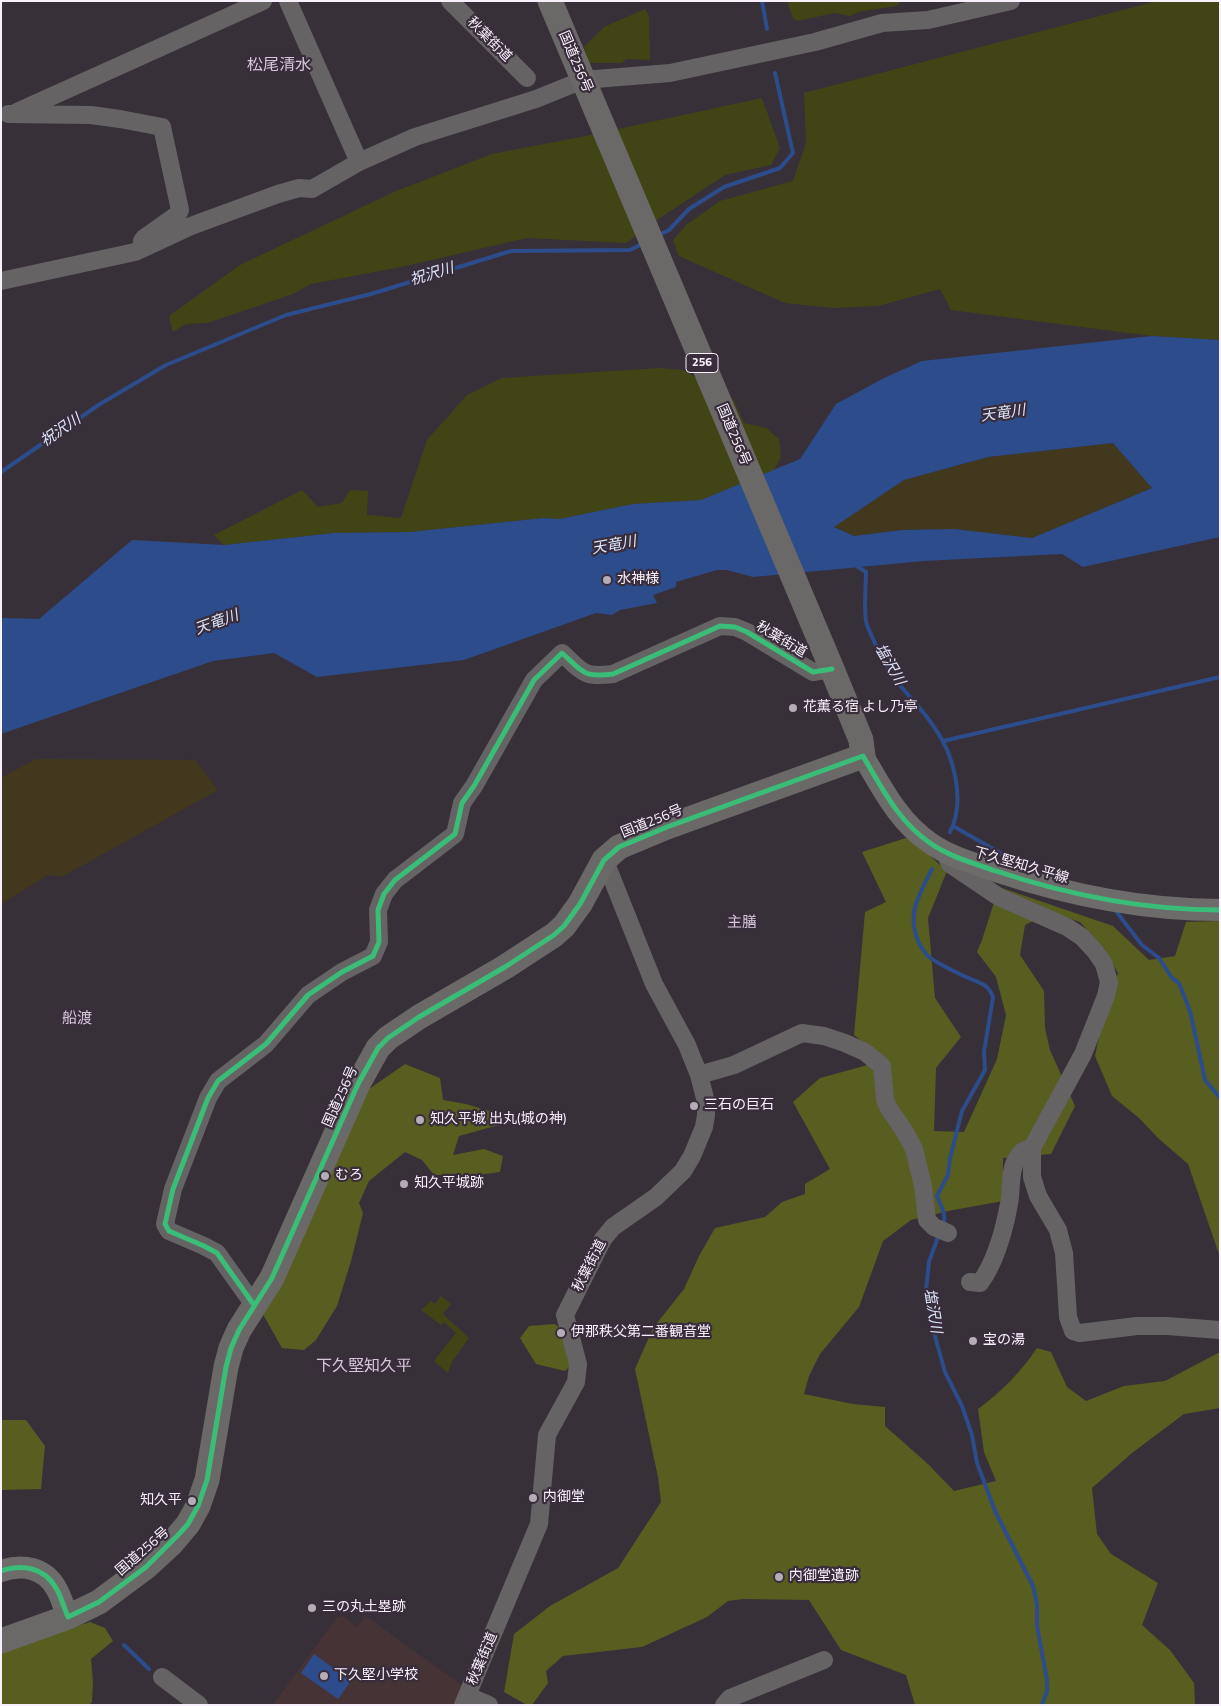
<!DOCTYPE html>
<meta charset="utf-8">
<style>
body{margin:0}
#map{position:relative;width:1221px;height:1706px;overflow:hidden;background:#373038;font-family:"Titillium Web",sans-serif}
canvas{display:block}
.frame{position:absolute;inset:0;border:2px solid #f8f0fa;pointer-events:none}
</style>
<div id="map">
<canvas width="1221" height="1706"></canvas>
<div class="frame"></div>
</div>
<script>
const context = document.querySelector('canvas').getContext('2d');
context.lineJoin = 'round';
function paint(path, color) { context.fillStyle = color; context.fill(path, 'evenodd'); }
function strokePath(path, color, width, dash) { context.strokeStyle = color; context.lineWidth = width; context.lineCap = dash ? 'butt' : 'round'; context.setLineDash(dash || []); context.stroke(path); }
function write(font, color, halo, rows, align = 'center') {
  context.font = font + ' "Titillium Web","Noto Sans JP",sans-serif'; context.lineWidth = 4.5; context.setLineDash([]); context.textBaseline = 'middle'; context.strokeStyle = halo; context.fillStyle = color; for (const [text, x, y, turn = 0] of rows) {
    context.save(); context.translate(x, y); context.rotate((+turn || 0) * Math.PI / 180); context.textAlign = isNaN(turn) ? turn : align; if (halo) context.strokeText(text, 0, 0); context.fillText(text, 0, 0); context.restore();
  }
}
const education = new Path2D(`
 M344,1616L357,1627L366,1616L468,1690L459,1705H273L337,1617Z`);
const green = new Path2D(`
 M787,1H900V2L896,6L858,12L850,16L834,13L798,21L793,18Z
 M1157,1H1220V340L1152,336L951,310L940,289L878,306L834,308L785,303L679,256L673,240L686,225L720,201L793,181L806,143L804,93Z
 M645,9L649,16L650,60L626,59L622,63H589L584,47L604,27Z
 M762,98L780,148L771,165L725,175L657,220L626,243L527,238L401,267L311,284L293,294L207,323L186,324L173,332L169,316L240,265L394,192L492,154L586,136Z
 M660,368L683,370L733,399L744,423L766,428L779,439L781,457L774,470L701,500L633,504L559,519L543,518L410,532L334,533L224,545L214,535L302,490L318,507L342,503L350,490L368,491L367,515L401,518L427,440L467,395L502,378Z
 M441,1296L451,1304L443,1314L469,1338L452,1362L448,1373L434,1361L456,1333L444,1322L441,1325L421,1310L431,1301L435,1304Z`);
const forest = new Path2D(`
 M909,837L947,871L928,918L935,998L961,1037L936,1068L934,1131L964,1132L997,1059L1006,1015L996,977L977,952L982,940L999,887L1113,926L1149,960L1175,956L1186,922L1220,921V1257L1188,1164L1158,1138L1139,1118L1112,1096L1095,1056L1100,1032L1118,973L1104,948L1080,922L1051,912L1025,925L1020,955L1044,991L1045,1028L1050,1050L1075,1106L1051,1154L1003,1158V1201L948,1211L911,1220L883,1241L859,1307L820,1354L809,1376L804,1394L853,1404L885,1407V1426L928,1464L954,1491L996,1481L984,1452L978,1409C1001,1392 1021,1372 1037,1348L1051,1352L1067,1387L1086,1401L1124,1386L1165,1381L1220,1352V1408L1184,1414L1132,1453L1092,1488L1097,1534L1111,1554L1158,1583L1142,1625L1170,1650L1194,1683L1195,1705H915L906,1675L841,1650L809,1600L743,1599L728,1601L707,1617L642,1647L563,1656L546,1671L548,1683L532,1705H527L504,1692L514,1634L550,1606L618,1568L661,1502L658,1477L635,1369L653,1328L684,1289L699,1256L715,1228L765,1217L782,1202L805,1194V1184L830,1169L793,1102L820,1078L886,1060L854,1035L865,912L886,902L862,852Z
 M405,1064L440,1078L443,1100L466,1104L499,1114V1125L459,1136L453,1155L484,1149L503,1156L500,1172L478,1175H434L422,1160L405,1152L369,1181L359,1203L363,1213L351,1261L337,1306L316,1340L304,1350L282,1348L260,1309L369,1089Z
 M555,1324L566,1334L573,1363L565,1371L536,1364L520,1338L529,1326Z
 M1,1420H26L45,1446L41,1489L1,1490Z
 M90,1622L105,1628L113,1641L91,1659L93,1682L92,1702L89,1705H1V1650Z`);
const sand = new Path2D(`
 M1113,443L1152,488L1032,538L954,529L902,530L854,536L833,526L904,480L988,457Z
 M36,759L195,760L218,790L62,877L48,875L1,904V778Z`);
const water = new Path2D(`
 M1152,336L1220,340V537L1083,567L1062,554L924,561L753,577L727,570H717L676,582V587L653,595L657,603L620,610L612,615L596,613L464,660L317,677L274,653L213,661L1,734V618L39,619L132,540L224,545L334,533L410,532L543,518L559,519L633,504L701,500L800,459L836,404L884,378L922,361ZM1113,443L1152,488L1032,538L954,529L902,530L854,536L834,527L904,480L988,457Z
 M314,1654L351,1681L338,1699L301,1673Z`);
const stream = new Path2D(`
 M762,1L767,29
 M659,235L669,230L689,209L724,187L780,168L793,153L775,73
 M1,472L100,404L166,365L286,315L371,294L511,251L630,250L642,244
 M855,565L866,572C866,584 863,615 867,625C872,638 887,669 895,679C908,696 923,710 934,727C954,754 966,801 950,832
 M943,741L1220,677
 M953,826L1002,854L1011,867
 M932,869C927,879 921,890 917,901C910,919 914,940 927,955C932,961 961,975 971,979C982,984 988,984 993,997L984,1052L985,1070L962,1111L950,1158L948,1175L937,1196C941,1207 947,1214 943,1226
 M1115,910L1142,945L1159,958L1172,978L1179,983L1190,1011L1205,1080L1220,1098
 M939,1234L929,1262L926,1290L936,1340L945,1372L962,1406L972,1435L977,1463L995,1511L1033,1586L1037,1604V1626L1047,1680V1691L1042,1705
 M124,1645L149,1669`);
const minor = new Path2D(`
 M288,1L359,162
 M450,1L527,78
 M17,112L263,1
 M8,114L91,115L120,119L162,127L180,210L178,214L144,238L142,241
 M1,281L135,252L191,226L278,194L299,188L312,189L359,162L415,137L536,99L583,80L670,73L815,42L882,23L928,20L1011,1
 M945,853L950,864L999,897L1067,927L1082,937L1095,951L1104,964L1109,982L1106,996L1083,1054L1032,1148V1177L1038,1196L1058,1230L1064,1253L1068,1317L1073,1331L1080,1333L1137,1326H1167L1220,1330
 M699,1075L734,1065L802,1033L824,1036L845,1043L865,1052L882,1066L885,1099L888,1107L905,1132L914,1149L923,1186L927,1220L934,1227L948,1233
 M970,1282L980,1283C996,1261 1004,1231 1009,1204C1012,1189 1009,1171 1017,1158C1020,1152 1026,1149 1032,1148
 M254,1305L217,1253L204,1246L169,1231L165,1224L173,1189L208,1098L218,1081L266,1044L308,995L342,972L373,956L379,942L378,910L384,894L395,880L455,834L462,803L474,786L534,680L562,653C583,672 583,678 613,674L720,626L735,627L747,632L813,672L832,669
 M162,1677L199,1705
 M468,1696L489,1705
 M463,1705L539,1524L547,1435L576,1382L578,1364L565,1315L603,1239L613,1227L656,1197L683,1171L692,1156L704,1127L706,1115V1102L699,1075L687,1045L654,984L609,871L601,864
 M724,1705L730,1698L824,1660`);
const major = new Path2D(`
 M863,756C882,788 898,821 930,843C950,857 973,863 996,871C1068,895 1144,910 1220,910
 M1,1571C22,1564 44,1567 56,1588C61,1596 64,1608 68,1617`);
const highway = new Path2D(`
 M1,1641L68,1617L99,1602L146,1567L172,1543L188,1524L198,1506L207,1480L226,1367L231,1348L239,1330L272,1278L358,1084L378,1048L388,1038L419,1017L505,967L554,935L564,926L580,904L604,860L619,847L667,827L863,756L861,740L832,669L550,1`);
const cycleway = new Path2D(`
 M254,1305L217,1253L204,1246L169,1231L165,1224L173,1189L208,1098L218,1081L266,1044L308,995L342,972L373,956L379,942L378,910L384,894L395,880L455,834L462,803L474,786L534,680L562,653C583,672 583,678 613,674L720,626L735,627L747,632L813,672L832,669
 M1,1571C22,1564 44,1567 56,1588C61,1596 64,1608 68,1617L99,1602L146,1567L180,1533L188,1524L198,1506L207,1480L226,1367L231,1348L239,1330L272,1278L358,1084L378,1048L388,1038L419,1017L505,967L554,935L564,926L580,904L604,860L619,847L667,827L863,756C882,788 898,821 930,843C950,857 973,863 996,871C1068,895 1144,910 1220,910`);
const markers = [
 [607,580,5,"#b4adb6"],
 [793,708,5,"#b4adb6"],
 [694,1106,5,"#b4adb6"],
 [420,1120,5,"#b4adb6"],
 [325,1176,5,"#b4adb6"],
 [404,1184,5,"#b4adb6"],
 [561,1333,5,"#b4adb6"],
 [973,1341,5,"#b4adb6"],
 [533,1498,5,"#b4adb6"],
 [192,1501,5,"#b4adb6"],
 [779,1577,5,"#b4adb6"],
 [312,1608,5,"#b4adb6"],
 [324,1676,5,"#b4adb6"]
];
const shields = [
 [702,363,32]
];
const shieldNames = [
 ["256",702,363]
];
const streetNames = [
 ["秋葉街道",489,40,45],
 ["国道256号",575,62,67],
 ["国道256号",733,435,67],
 ["秋葉街道",781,640,31],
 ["国道256号",652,822,-22],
 ["下久堅知久平線",1021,866,16],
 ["国道256号",341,1097,-66],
 ["秋葉街道",590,1266,-63],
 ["国道256号",143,1552,-41],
 ["秋葉街道",483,1659,-67]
];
const poiNames = [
 ["水神様",617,580],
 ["花薫る宿 よし乃亭",803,708],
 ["三石の巨石",704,1106],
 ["知久平城 出丸(城の神)",430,1120],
 ["むろ",335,1176],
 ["知久平城跡",414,1184],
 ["伊那秩父第二番観音堂",571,1333],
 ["宝の湯",983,1341],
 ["内御堂",543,1498],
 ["知久平",182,1501,"right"],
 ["内御堂遺跡",789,1577],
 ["三の丸土塁跡",322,1608],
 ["下久堅小学校",334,1676]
];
const waterNames = [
 ["祝沢川",432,275,-17],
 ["天竜川",1003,414,-8],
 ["祝沢川",61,431,-34],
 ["天竜川",614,546,-10],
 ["天竜川",217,623,-20],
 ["塩沢川",889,665,60],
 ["塩沢川",932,1311,81]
];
const neighbourhoodNames = [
 ["主膳",742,923],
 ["船渡",77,1019]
];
const quarterNames = [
 ["松尾清水",279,66],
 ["下久堅知久平",364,1367]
];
paint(education, '#463335');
paint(green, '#414515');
paint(forest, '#575e20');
paint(sand, '#41381d');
paint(water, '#2d4c8b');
strokePath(stream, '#2d4c8b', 4);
strokePath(minor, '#656363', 18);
strokePath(major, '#6e6c6a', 22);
strokePath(highway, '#6b6968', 25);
strokePath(cycleway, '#3abd76', 5);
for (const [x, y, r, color] of markers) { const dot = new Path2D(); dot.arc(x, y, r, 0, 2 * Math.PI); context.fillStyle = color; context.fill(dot); strokePath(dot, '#392d3c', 2); }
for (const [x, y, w] of shields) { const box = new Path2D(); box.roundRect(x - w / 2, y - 9.5, w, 19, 4); context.fillStyle = '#392d3c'; context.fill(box); strokePath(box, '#f8f0fa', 1); }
write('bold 12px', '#f8f0fa', null, shieldNames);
write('14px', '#f8f0fa', '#392d3c', streetNames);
write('14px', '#f8f0fa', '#392d3c', poiNames, 'left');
write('italic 15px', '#dae5f9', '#392d3c', waterNames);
write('15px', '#d5c6d8', '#392d3c', neighbourhoodNames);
write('16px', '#d5c6d8', '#392d3c', quarterNames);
</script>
